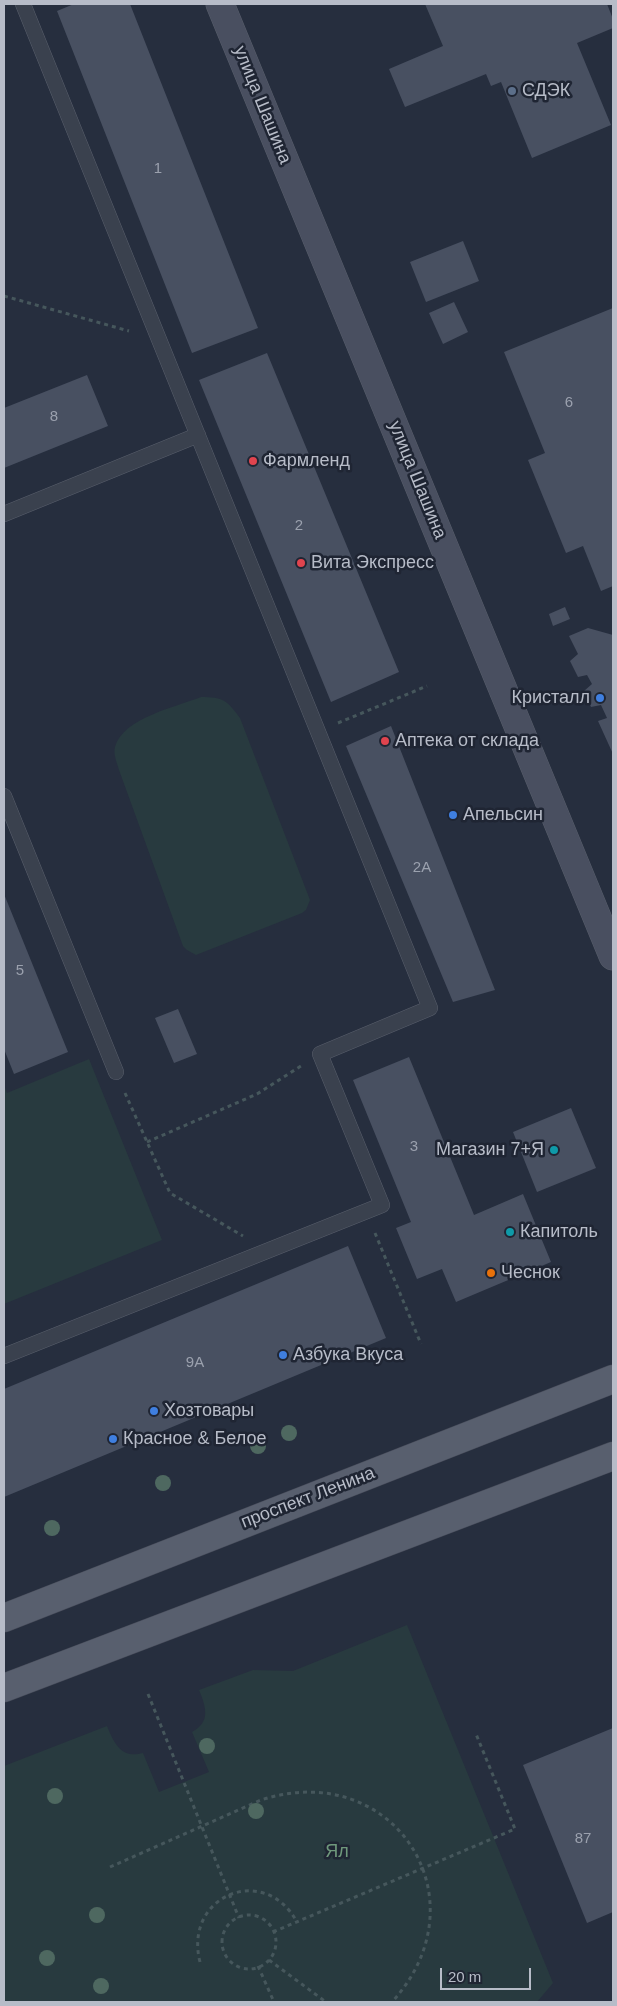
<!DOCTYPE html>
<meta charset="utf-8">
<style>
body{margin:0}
#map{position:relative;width:617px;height:2006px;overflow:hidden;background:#262e3e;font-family:Helvetica,sans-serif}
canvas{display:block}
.frame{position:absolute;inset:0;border:5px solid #b7bcc8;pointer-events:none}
.scale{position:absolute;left:440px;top:1968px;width:91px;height:22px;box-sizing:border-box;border:2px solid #b7bcc8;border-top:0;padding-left:6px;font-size:15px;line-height:18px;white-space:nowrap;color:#b7bcc8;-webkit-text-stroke:4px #1f2533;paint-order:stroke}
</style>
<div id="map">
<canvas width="617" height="2006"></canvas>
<div class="frame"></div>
<div class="scale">20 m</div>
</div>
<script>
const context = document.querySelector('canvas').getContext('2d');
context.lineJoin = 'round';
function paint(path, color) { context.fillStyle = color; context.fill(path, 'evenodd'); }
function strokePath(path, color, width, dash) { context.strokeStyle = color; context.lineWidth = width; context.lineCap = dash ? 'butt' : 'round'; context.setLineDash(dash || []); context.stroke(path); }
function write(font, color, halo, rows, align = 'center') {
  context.font = font + ' Helvetica,sans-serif'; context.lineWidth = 5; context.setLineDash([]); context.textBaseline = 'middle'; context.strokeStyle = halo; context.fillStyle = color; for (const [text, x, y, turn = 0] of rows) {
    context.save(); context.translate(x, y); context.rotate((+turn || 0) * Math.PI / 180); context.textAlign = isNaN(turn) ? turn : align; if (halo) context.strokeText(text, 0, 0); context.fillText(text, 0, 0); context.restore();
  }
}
const green = new Path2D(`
 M201,697C223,697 227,700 240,718L310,900L306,910L302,913L196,955L187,950L183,946L119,770C117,763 113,754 115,747C123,718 176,707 201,697Z
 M89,1059L162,1240L4,1304V1085L7,1093Z
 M407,1625L553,1983L537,2002H4V1766L107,1726C114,1743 121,1759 143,1753L159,1792L209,1772L192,1732C211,1722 206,1707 199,1690L253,1670L293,1671Z`);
const building = new Path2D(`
 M74,4H130L258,328L192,353L57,11Z
 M425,4H607L613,19V28L577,43L611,125L532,158L501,82L491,86L486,74L405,107L389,69L443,46Z
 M463,241L479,281L426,302L410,262Z
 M454,302L468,332L443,344L429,313Z
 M613,308V586L601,591L583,546L566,553L528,460L545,453L504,352Z
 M267,353L399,672L331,702L199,380Z
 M87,375L108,426L4,468V408Z
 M565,607L570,619L553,626L549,614Z
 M588,628L613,635V754L598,721L607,718L601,705L591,707L584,691L592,684L587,675L578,677L570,661L578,654L569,636Z
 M391,726L495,990L453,1002L346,746Z
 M4,894L68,1052L14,1074L4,1049Z
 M178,1009L197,1054L174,1063L155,1018Z
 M409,1057L474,1215L523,1194L551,1262L456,1302L442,1269L417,1279L396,1228L411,1222L353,1080Z
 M571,1108L596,1168L537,1192L513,1132Z
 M348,1246L386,1338L4,1497V1389Z
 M613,1728V1912L587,1923L523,1765Z`);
const path = new Path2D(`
 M4,296L129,331
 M338,723L427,686
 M125,1093L170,1193L243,1236
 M147,1142L257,1094L301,1066
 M375,1233L421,1344
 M148,1694L239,1918
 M110,1867L261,1800C393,1757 486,1899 392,2002
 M222 1942a27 27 0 1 1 54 0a27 27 0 1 1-54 0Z
 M273,1932L515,1829L476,1734
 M269,1960L326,2002
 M200,1962C183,1896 264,1862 297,1922
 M258,1966L274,2002`);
const lane = new Path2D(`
 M4,514L198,435
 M4,796L116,1072
 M4,1356L382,1205L320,1054L430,1008L23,4`);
const secondary = new Path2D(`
 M220,4L613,956`);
const primary = new Path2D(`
 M4,1618L613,1379
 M4,1688L613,1456`);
const trees = [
 [289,1433],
 [258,1446],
 [163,1483],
 [52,1528],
 [207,1746],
 [55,1796],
 [256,1811],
 [97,1915],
 [47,1958],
 [101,1986]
];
const markers = [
 [512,91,5,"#5c6f8a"],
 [253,461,5,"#e0444e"],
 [301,563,5,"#e0444e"],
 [600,698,5,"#3f7fe0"],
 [385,741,5,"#e0444e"],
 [453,815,5,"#3f7fe0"],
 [554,1150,5,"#0f9aa8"],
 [510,1232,5,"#0f9aa8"],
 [491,1273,5,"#e8710a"],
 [283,1355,5,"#3f7fe0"],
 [154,1411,5,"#3f7fe0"],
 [113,1439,5,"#3f7fe0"]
];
const numberNames = [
 ["1",158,169],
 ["6",569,403],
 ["8",54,417],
 ["2",299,526],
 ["2А",422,868],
 ["5",20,971],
 ["3",414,1147],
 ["9А",195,1363],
 ["87",583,1839]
];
const poiNames = [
 ["СДЭК",522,91],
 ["Фармленд",263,461],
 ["Вита Экспресс",311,563],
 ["Кристалл",590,698,"right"],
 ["Аптека от склада",395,741],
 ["Апельсин",463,815],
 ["Магазин 7+Я",544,1150,"right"],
 ["Капитоль",520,1232],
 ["Чеснок",501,1273],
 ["Азбука Вкуса",293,1355],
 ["Хозтовары",164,1411],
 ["Красное & Белое",123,1439]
];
const streetNames = [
 ["улица Шашина",262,105,68],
 ["улица Шашина",417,480,68],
 ["проспект Ленина",308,1498,-21]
];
const parkNames = [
 ["Ял",337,1852]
];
paint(green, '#283a3f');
paint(building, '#485061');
strokePath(lane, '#585e6b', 16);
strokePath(secondary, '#585e6b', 29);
strokePath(primary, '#444957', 29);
strokePath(path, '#46575c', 3, [4, 4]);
strokePath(lane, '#3a414e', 15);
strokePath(secondary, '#494f60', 28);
strokePath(primary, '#585f6e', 28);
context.fillStyle = '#4e6860';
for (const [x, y] of trees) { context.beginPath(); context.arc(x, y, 8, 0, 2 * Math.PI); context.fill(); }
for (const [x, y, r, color] of markers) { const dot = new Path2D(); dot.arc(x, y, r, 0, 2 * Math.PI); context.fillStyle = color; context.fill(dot); strokePath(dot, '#1f2533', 2); }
write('15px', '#9ba1ae', null, numberNames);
write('18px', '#b7bcc8', '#1f2533', poiNames, 'left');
write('18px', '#b7bcc8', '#1f2533', streetNames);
write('18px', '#6f987c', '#1f2533', parkNames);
</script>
